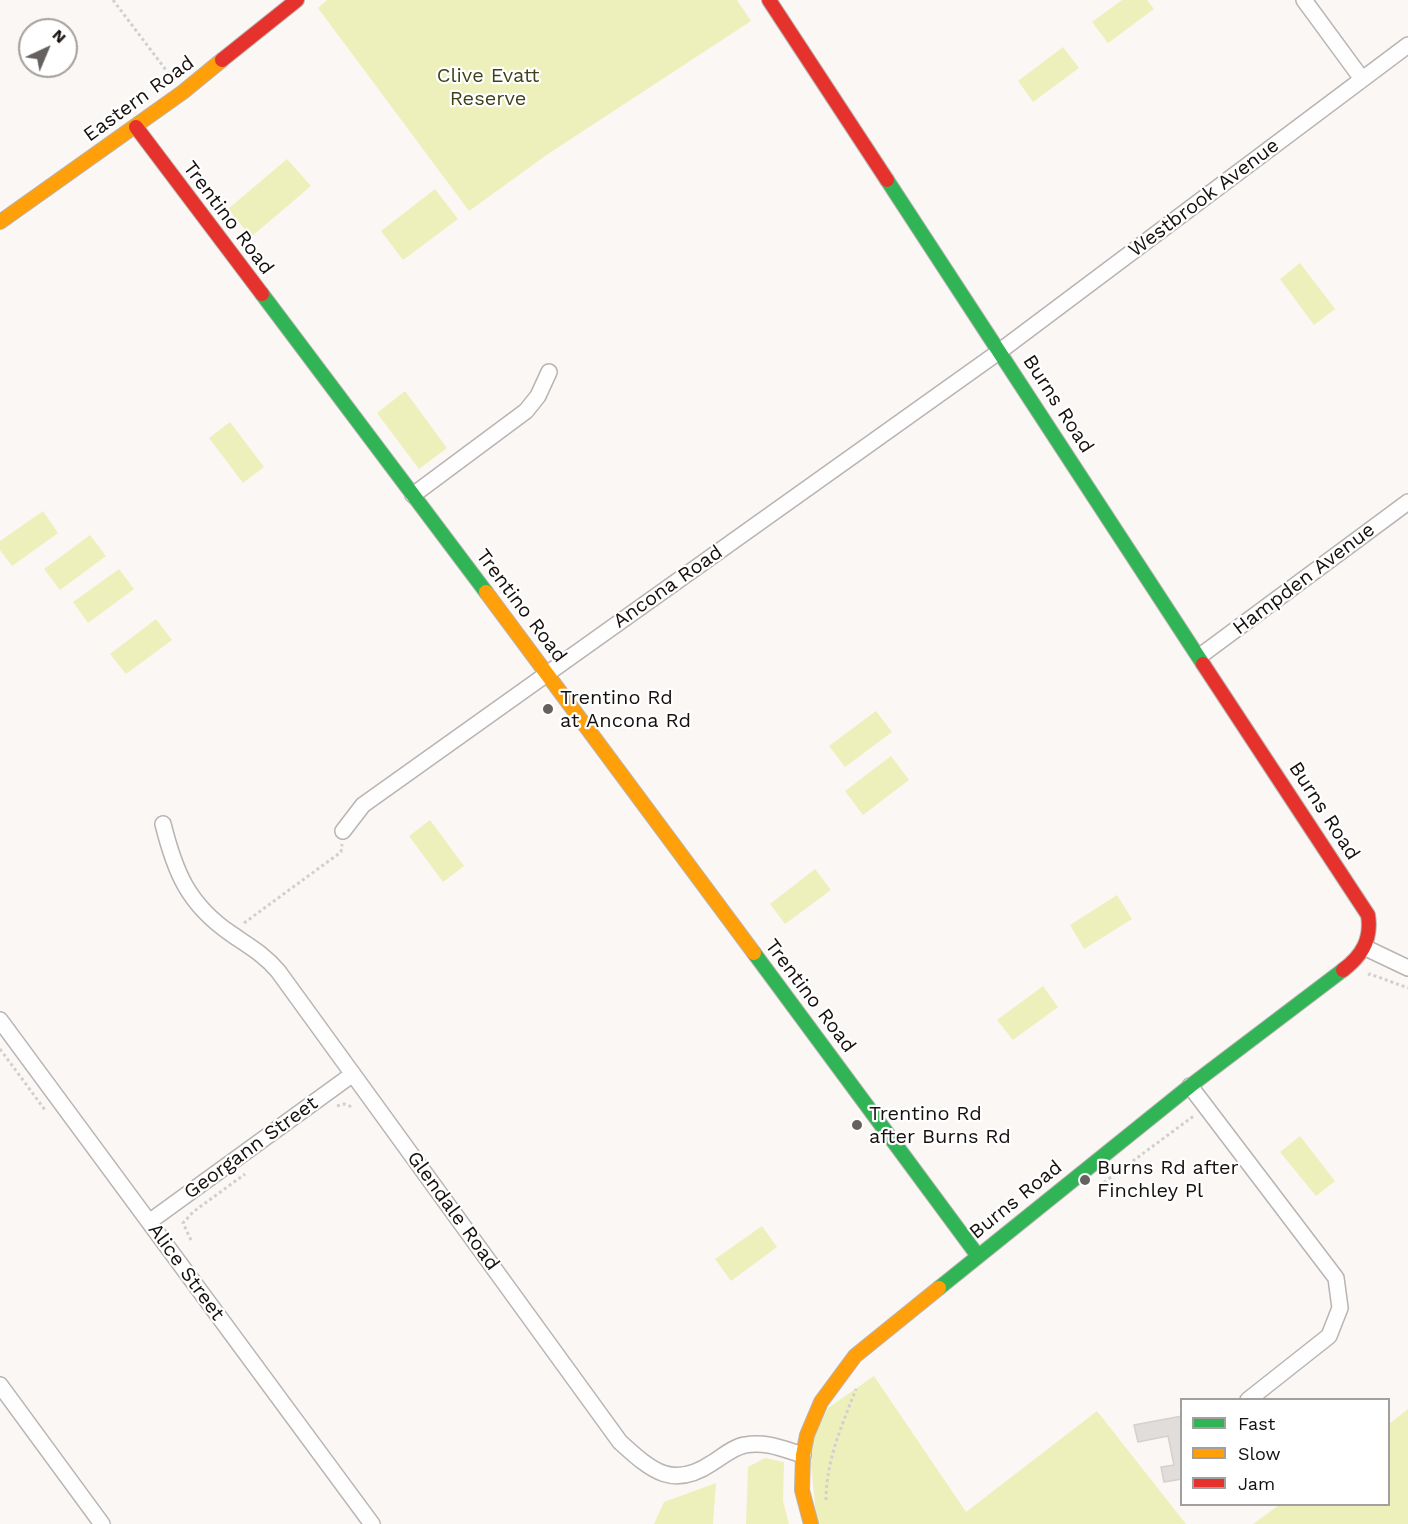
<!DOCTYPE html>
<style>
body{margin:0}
#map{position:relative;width:1408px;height:1524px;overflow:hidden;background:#fbf7f5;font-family:"Work Sans",sans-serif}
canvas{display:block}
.legend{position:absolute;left:1180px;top:1398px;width:210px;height:108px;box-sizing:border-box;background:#fff;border:2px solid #a29f9f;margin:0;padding:8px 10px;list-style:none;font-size:18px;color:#16100e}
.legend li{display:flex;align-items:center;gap:12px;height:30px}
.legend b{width:30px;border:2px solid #a29f9f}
.north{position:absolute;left:18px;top:18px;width:60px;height:60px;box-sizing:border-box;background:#fff;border:2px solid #a29f9f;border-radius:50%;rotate:44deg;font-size:16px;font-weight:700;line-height:24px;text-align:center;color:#16100e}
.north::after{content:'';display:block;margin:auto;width:21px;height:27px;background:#66615f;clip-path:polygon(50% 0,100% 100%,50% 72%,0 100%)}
</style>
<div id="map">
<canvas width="1408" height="1524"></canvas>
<ul class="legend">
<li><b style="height:8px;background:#30b455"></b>Fast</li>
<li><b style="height:8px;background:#ff9f0a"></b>Slow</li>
<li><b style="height:8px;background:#e5322d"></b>Jam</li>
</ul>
<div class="north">N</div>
</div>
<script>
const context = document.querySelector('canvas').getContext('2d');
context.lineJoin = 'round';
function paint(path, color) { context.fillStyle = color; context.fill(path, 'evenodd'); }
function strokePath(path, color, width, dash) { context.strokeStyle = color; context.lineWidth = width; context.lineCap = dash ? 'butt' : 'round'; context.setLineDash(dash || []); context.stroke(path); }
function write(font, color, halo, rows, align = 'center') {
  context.font = font + ' "Work Sans",sans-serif'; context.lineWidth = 4.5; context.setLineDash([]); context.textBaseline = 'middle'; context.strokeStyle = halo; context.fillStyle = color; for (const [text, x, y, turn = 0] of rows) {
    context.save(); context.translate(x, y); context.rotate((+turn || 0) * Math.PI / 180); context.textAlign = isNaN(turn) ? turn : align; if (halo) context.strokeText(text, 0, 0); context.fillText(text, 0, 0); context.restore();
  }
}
const green = new Path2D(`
 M327,0H737L751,21L548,154L469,211L318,8Z
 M1122,0H1147L1154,9L1108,43L1092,22Z
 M1063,47L1079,68L1033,102L1018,81Z
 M287,159L311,186L251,237L228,209Z
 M435,189L458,219L403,260L381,231Z
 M1300,263L1335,309L1314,325L1280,279Z
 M405,391L447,448L419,469L377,413Z
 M230,422L264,467L243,483L209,438Z
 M43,511L58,533L12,566L0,550V541Z
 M90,535L106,556L60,590L44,569Z
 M119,569L134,589L88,623L73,602Z
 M156,619L172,640L126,674L110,654Z
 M876,711L892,732L845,767L829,746Z
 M891,756L909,780L863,815L845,791Z
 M430,820L464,866L443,882L409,836Z
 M815,869L831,890L785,924L770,904Z
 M1117,895L1132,919L1084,949L1070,925Z
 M1043,986L1058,1007L1013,1040L997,1020Z
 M1300,1136L1335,1181L1316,1196L1280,1152Z
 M762,1226L777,1247L731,1281L715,1259Z
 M874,1376L966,1512L1097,1411L1186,1524H817L809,1445L828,1408Z
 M1408,1409V1524H1253L1279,1505L1388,1504L1389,1424Z
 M765,1458L784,1462L783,1501L789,1524H746L748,1467Z
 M716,1483L713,1524H654L664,1502Z`);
const building = new Path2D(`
 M1182,1416V1479L1164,1482L1161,1467L1174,1465L1168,1436L1138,1442L1134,1425Z`);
const path = new Path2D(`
 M113,0L172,78
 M244,923L341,852L342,844
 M1368,975L1370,974L1408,988
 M0,1049L45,1110
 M337,1106L344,1104L352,1107
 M1099,1186L1195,1115
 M191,1240L183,1223L193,1212L245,1174
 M826,1500C826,1461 842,1425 856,1389`);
const street = new Path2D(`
 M1304,0L1362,79
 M413,495L526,411L538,396L549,372
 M1200,656L1408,502
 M163,824C175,872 188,904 230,933C247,945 264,954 278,971L620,1442C651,1470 672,1490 712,1463C722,1457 733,1447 745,1445C766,1441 783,1449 803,1455
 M343,831L363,805L1000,351L1408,45
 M1366,948L1408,968
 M0,1020L372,1524
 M1190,1086L1336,1278L1340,1308L1329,1336L1248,1400
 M149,1222L353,1074
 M0,1385L102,1524`);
const fast = new Path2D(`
 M887,180L1203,664
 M262,294L486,592
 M754,953L978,1256
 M939,1288L1190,1086L1343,970`);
const slow = new Path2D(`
 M0,222L183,92L222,60
 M486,592L754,953
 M811,1524L802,1490L803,1455L807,1435L821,1402L855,1356L939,1288`);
const jam = new Path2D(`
 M769,0L887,180
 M222,60L297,0
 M136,127L262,294
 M1203,664L1368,915C1372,939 1362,956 1343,970`);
const markers = [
 [548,709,6,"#66615f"],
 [857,1125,6,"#66615f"],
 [1085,1180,6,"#66615f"]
];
const parkNames = [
 ["Clive Evatt",488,76],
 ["Reserve",488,99]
];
const streetNames = [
 ["Eastern Road",139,99,-36],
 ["Westbrook Avenue",1204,198,-37],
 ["Trentino Road",228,218,53],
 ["Burns Road",1058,404,57],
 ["Hampden Avenue",1304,579,-37],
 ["Ancona Road",668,587,-35],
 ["Trentino Road",521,606,53],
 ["Burns Road",1324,811,57],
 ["Trentino Road",810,996,53],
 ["Georgann Street",251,1148,-36],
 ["Burns Road",1016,1200,-39],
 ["Glendale Road",453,1211,54],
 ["Alice Street",186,1272,54]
];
const poiNames = [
 ["Trentino Rd",560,698],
 ["at Ancona Rd",560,721],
 ["Trentino Rd",869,1114],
 ["after Burns Rd",869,1137],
 ["Burns Rd after",1097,1168],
 ["Finchley Pl",1097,1191]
];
paint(green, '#edf0bb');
paint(building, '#e1ddda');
strokePath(building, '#d5d0cd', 1.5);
strokePath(street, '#b9b4b2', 18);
strokePath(fast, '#b9b4b2', 16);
strokePath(slow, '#b9b4b2', 16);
strokePath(jam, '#b9b4b2', 16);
strokePath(path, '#d1d0d0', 3, [3, 3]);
strokePath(street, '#fefefe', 15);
strokePath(fast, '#30b455', 14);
strokePath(slow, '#ff9f0a', 14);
strokePath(jam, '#e5322d', 14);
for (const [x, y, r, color] of markers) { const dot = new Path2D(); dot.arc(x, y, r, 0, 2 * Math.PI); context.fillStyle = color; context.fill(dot); strokePath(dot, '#fff', 2); }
write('20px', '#3f4218', '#fff', parkNames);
write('20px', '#16100e', '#fff', streetNames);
write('20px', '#16100e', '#fff', poiNames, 'left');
</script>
